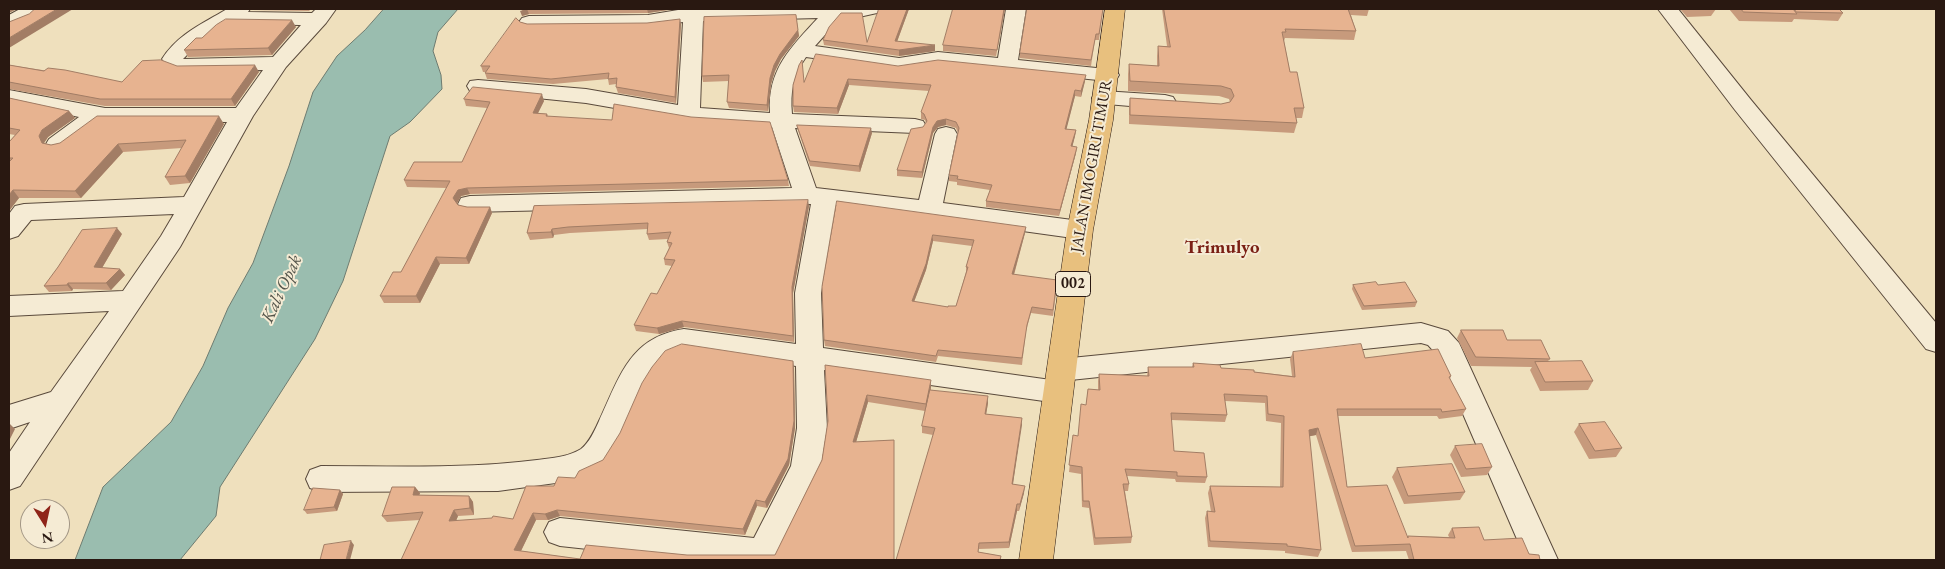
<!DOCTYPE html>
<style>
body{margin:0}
#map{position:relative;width:1945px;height:569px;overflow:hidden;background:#efe0bd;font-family:"EB Garamond",serif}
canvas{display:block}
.frame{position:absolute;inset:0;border:10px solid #291811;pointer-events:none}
.north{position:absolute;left:20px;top:499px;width:50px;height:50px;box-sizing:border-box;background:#f5ebd4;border:1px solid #a39786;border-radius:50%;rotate:170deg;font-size:14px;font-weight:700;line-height:20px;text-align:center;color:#291811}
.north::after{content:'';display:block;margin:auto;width:18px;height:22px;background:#8f2418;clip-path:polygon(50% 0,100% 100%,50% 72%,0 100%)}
</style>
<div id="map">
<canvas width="1945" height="569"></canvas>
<div class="frame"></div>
<div class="north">N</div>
</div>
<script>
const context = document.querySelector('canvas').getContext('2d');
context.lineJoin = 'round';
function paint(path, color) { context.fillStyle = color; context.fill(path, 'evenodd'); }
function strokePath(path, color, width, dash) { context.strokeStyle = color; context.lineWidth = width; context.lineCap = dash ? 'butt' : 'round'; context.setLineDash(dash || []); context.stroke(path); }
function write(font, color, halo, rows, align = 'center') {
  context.font = font + ' "EB Garamond",serif'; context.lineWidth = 4; context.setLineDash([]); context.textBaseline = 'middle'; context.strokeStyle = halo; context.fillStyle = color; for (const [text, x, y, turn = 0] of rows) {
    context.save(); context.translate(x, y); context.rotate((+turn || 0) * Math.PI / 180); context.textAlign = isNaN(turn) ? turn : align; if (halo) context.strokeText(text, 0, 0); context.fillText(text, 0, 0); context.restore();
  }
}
const water = new Path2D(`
 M384,9H458L438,32L433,51L441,75L442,89L410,122L390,136L343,281L315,339L220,487L216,516L180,560H75L103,487L171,422L203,366L228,308L253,263L289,166L313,92L337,56L365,30Z`);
const minor = new Path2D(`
 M20,9H44C37,18 20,27 9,29V15Z
 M227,9H250L248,12L312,13L316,9H336L326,23L286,67L253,116L180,247L20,486L9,490V453L30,422L9,429V405L51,392L109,311L9,316V296L123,291L161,236L174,214L31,220L18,236L9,239V214L15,206L24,204L184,197L227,122L102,121L65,149L57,151L49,149L46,144L49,139L79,117L9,102V90L105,108H236L263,70L182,71L168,67L162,59C178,34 202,24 227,9ZM229,24L301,25L273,57L183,59L201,41Z
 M684,9H880L877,13L859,17H841L815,46L899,58L938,52L998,58L1006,9H1026L1018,60L1116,70L1119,75L1116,80L1108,81L938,64L899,70L806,57C793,75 790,92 792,114L915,119L923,121L926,126L923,131L915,133L795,128L816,188L919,200L935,134L938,129L946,127L954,129L957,134L943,203L1080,221L1089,224L1092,230L1089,236L1080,239L836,205L821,293L823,348L1058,381L1068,384L1072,392L1068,400L1058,403L824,370L827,428L821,466L777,560H689L560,546L549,542L544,532L549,522L560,518L754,538L791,466L797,428L796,366L684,349L666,356L647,380L621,439L604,466L570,481L498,491L321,492L310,488L306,479L310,470L321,466C393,466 466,469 537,460C552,458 568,457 581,449C589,443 595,430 599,421C620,376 630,337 684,329L796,344L795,293L811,204L470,212L461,210L458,204L461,198L470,196L792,188L772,127L689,121L586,103L478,92L470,91L467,86L470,81L478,80L586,89L678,105L683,22L648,27L529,28L522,26L519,22L522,18L529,16L648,15ZM818,18C791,47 767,70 770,113L700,108L703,21Z
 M1658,9H1678L1751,100L1936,323V352L1926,349L1735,110Z
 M1103,91L1165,95L1173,97L1176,102L1173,107L1165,109L1095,103L1092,98L1095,93Z
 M1421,323L1448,331L1459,343L1558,560H1526L1438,356L1428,345L1421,343L1061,381L1051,378L1047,370L1051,362L1061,359Z`);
const major = new Path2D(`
 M1105,9H1125L1113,120L1093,230L1053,560H1019L1067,230L1089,120Z`);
const wall = new Path2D(`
 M252,9H311L309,11L253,10Z
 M522,9H674L648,13L529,14L522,16Z
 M909,9L897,42L935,51L899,56L824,45L823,40L867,42Z
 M953,9H1005L996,56L943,51V45Z
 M1103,9L1099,40H1095L1091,66L1020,58V53Z
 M1162,9H1369L1367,16L1351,15L1356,31L1354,40L1285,38L1284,41L1290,72L1304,108L1302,118H1296L1297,123L1294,133L1129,124V107L1130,98L1221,104L1230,102L1229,99L1219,96L1128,91V74L1129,64L1157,66V56L1158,46H1167Z
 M1680,9H1716L1711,16L1687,17Z
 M1729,9H1839L1843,13L1838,21L1794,19L1792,22L1739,21Z
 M796,15L799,36L781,59L775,71L771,84L768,111L729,108L727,102L729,81L703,82L702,76Z
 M520,22L527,24H681L676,103L618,93L616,87V84L609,85L608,79L553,84L487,79L485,73L486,72H483L481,66Z
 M296,27L272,55L188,57L184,50L202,38Z
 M9,65L122,82L177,66L259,72L235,106H105L9,89Z
 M898,66L1085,81L1081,97L1075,96L1066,129L1076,130L1075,136L1072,147L1076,153L1059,216L986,207V201L990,190L957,185V182L949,181V175L958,133L956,128L946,125L938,127L933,133L922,178L897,176V170L926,123L925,120L921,119V112L929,91L849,85L838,114L794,112L793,106L804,81Z
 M9,98L69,111L75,118L48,137L44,143L51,145L224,124L190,183L170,185L165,177L182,148L123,152L81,198H19L9,211V142L15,135L9,134Z
 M464,99L544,101L538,113L547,114L548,116L788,180L789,186L470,194L461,196L457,204L458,205L467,207H490L492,213L469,264H440L420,303H384L380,296L401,272L447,188L407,187L404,180L462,162L487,108L466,106Z
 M797,125L872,133L860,172L810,166L798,130Z
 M837,201L1025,233L1014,275L1057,286L1053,316L1031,313L1026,331L1022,365L938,356L936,362L825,346L824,340ZM933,241L972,246L966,267V272L956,306L948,307L914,302L926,270Z
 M534,206H809L793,293L794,342L684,327L659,334L636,331L634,325L657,294L672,266L665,265L664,259L669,248L667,242L668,239L649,240L647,234L648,229L570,233L554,235L553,238L530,240L527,233Z
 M122,234L102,268L120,269L125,275L111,290L73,289L72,291L49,292L44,286Z
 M1353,285L1417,302L1415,307L1362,310L1352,289Z
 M1461,330L1507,340L1550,359L1548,361L1593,381L1588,390L1540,391L1530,370L1532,367L1471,366L1457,338Z
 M1293,352L1365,358L1451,376L1450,379L1466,409L1462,416L1439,419L1437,416H1338L1347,487L1407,536L1449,537L1448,535L1452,528L1484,540L1529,554L1540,560H1409L1406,551L1352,552L1316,435L1309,436L1321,550L1318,557L1285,553V551L1208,547L1205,518L1207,511L1211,512L1208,493L1210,486L1280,487L1281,423L1266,421L1265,403L1225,401L1227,415L1225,422L1171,420L1174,451L1207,477L1205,483L1176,482L1175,479L1127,476L1129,484L1128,491H1125L1132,537L1131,543L1094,545L1089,508L1082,507L1081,474L1069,472L1073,435L1078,436L1086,405L1088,389L1098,390V381L1099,374L1147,376L1148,367H1192L1193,363L1221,368L1292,376L1290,359Z
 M825,365L931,387V390L988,403L986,414L1022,418L1013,484L1024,493L1019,511H1017L1009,548L979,549L978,552L1001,556V560H896L933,435L922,433V426L925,411L868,402L856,442L894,440V560H401L420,520L387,522L382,516L415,487L420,493L419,495L469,496L473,502L474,515L458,516L456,521L513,519L554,486L575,478L603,460L794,368L795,428L789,465L767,508L757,506L745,535L560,516L548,520H536L521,551L580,559L687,555H775L822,460L828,421Z
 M1579,424L1622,448L1616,457L1589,459L1574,432Z
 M1455,446L1492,467L1487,475L1461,477L1450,455Z
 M1397,468L1465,492L1460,500L1404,504L1392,477Z
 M340,490L343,494L337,511L307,514L304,510Z`);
const shadedWall = new Path2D(`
 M9,9H17L9,13Z
 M57,9H73L9,48V38Z
 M527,9L529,14L522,16L520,11Z
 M647,9H674L648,13Z
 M907,9H909L895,47V41Z
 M1004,9H1005L996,56L997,50Z
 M680,19L681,24L676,103L675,97Z
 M292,20L296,27L272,55L268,48Z
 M798,30L799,36L781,59L775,71L771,84L768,111L767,105L770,78L774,65L780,54Z
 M935,45V51L899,56V50Z
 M255,65L259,72L235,106L231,99Z
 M1086,75L1085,81L1081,97V91Z
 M848,79L849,85L838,114L837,108Z
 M1075,90V96L1065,135V129Z
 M542,94L544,101L535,119L533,113Z
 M69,111L75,118L48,137L44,143L47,150L42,143L39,136L42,130Z
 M219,116L224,124L190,183L185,176Z
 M946,119V125L938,127L933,133L922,178V172L933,127L937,121Z
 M871,128L872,133L860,172L859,166Z
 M1076,130L1075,136L1071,152V146Z
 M118,144L123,152L81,198L75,191Z
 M1077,147L1076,153L1059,216L1060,210Z
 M467,188L470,194L461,196L456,205L453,198L458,190Z
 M13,190L19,198L9,211V195Z
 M808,200L809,206L793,293L794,342L793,336L792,287Z
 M490,207L492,213L469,264L466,258Z
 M1026,227L1025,233L1012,281V274Z
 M117,228L122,234L99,273L94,267Z
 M552,229L554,235L553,238L551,232Z
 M933,235V241L926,270L912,307V301Z
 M436,257L440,264L420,303L416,296Z
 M120,269L125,275L111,290L106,283Z
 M68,283L73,289L72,291L67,285Z
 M682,321L684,327L659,334L657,328Z
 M793,361L794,368L795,428L789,465L767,508L765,502Z
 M931,380V387L926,411V404Z
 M867,395L868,402L854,449L853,442Z
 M988,396V403L985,421V414Z
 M1022,418V425L1012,490V484Z
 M9,423L15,429L9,441Z
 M1318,428L1316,435L1306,437L1309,430Z
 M1025,486L1024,493L1019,511L1020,504Z
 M415,487L420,493L417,502L413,495Z
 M340,490L343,494L337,511L334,507Z
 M469,496L473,502L474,515L470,508Z
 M756,500L757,506L745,535L743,529Z
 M1017,504V511L1009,548V542Z
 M454,510L458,516L453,528L449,521Z
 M557,510L560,516L548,520L545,514Z
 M533,513L536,520L518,557L514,550Z
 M351,541L354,545L350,560H346Z`);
const building = new Path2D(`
 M35,9H57L9,38V22L29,14Z
 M879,9H907L895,41L935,45L899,50L823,40L829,27L841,13H862L867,42Z
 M953,9H1004L997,50L943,45Z
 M1027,9H1103L1099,34H1096L1091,60L1020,53Z
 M1164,9H1348L1356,31L1285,29L1286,32H1282L1290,72H1297L1304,108H1294L1297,123L1130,115V98L1221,104L1230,102L1234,96L1231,89L1221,86L1130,81L1129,64L1159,66L1158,46L1170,47Z
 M1741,9H1793L1797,14L1744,12Z
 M1794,9H1839L1843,13L1797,12Z
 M796,15L798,30L780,54L774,65L770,78L767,105L727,102L729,75L702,76L704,17Z
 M516,18L520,22L527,24L647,23L680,19L675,97L616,87L617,78L608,79L609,73L551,79L485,73L490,66H481Z
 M226,19L292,20L268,48L184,50L196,38H202L216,25Z
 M816,54L898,66L938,60L1086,75L1081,91L1075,90L1065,129L1076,130L1071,146L1077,147L1060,210L986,201L992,185L957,179L958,176L949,175L959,128L956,122L946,119L937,121L933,127L922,172L897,170L911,129L923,127L927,121L924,114L921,112L931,85L848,79L837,108L793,106V85L799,65L802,60L804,82Z
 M161,60L177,66L255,65L231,99H100L9,82V65L44,71L48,68L65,70L122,82L142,61Z
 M473,87L542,94L533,113L547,114L546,116L612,120L614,104L691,117L770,122L788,180L467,188L458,190L453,198L458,205L467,207H490L466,258L436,257L416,296H380L393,272H401L450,181L404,180L414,162H462L490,102L464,99Z
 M9,98L69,111L42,130L39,136L42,143L51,145L60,143L97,116H219L185,176L165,177L186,140L118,144L75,191L13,190L9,195V162L13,158H9V142L20,130L9,128Z
 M797,125L871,128L859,166L810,161Z
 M808,200L792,287L793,336L682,321L657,328L634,325L651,293L657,294L675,260L664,259L672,243L667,242L671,232L647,234L648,223L568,227L552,229L551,232L527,233L534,206Z
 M837,201L1026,227L1012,274L1057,280L1053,310L1032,307L1027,325L1022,358L938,350L936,356L824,340L822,287ZM933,235L974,240L966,267H968L956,306H948V307L912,301L926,264Z
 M117,228L94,267L120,269L106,283H68L67,285L44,286L58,267L82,230Z
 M1376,282L1378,285L1405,282L1417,302L1364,306L1353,285Z
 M1461,330H1503L1507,340H1541L1550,359L1476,357Z
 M682,344L793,361L794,421L788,459L765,502L756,500L743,529L557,510L545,514L533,513L514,550L580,559L586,545L687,555H775L822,460L828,421L825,365L931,380L926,404L867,395L853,442L894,440V560H401L423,512L382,516L392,487H415L413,495L469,496L470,508L454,510L449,521L492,518L493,516L513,519L526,486H554L558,477L575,478L579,471L603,460L620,433L642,383L652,367L665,351Z
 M1361,344L1365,358L1438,349L1451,376L1449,377L1466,409L1442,412L1441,409H1337L1347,487L1387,485L1408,538V536L1455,538L1452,528L1479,527L1484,540L1522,538L1529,554L1539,555L1540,560H1414L1410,544L1355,546L1318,428L1309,430L1321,550L1287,546V544L1210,541L1207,511L1215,512L1210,486L1283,487L1284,416L1268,414L1267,396L1224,394L1227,415L1171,413L1174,451L1204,453L1207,477L1177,476V472L1125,469L1129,484H1123L1132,537L1095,538L1089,501H1083L1082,467L1069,465L1073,435L1078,436L1081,404L1086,405L1088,389L1100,390L1099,374L1149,376L1148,367H1194L1193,363L1220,365L1221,368L1254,370V372L1295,377L1293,352Z
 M1582,361L1593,381L1545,382L1535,362Z
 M930,390L988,396L985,414L1022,418L1012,484L1025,486L1020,504H1017L1009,542L979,543L978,552L1001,556L1000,560H896L935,428L922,426Z
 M1605,422L1622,448L1595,451L1579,424Z
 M1482,444L1492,467L1466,469L1455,446Z
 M1452,464L1465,492L1408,496L1397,468Z
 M313,488L340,490L334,507L304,510Z
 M351,541L346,560H320L324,545Z`);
const shields = [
 [1073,284,35]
];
const shieldNames = [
 ["002",1073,284]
];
const streetNames = [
 ["JALAN IMOGIRI TIMUR",1092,166,-80]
];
const waterNames = [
 ["Kali Opak",282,289,-65]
];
const quarterNames = [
 ["Trimulyo",1222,248]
];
paint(water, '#9abdaf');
strokePath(water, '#6d7b70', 1);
strokePath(minor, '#5a4a3c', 2);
strokePath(major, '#291811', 1);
paint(minor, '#f5ebd4');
paint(major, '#e8c07e');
paint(wall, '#c79a7c');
paint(shadedWall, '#a27d65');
paint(building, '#e7b390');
strokePath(building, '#a27d65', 1);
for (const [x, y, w] of shields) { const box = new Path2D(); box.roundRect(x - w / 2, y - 12.5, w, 25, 4); context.fillStyle = '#f5ebd4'; context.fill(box); strokePath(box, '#291811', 1); }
write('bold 15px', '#291811', null, shieldNames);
write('16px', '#291811', '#f5ebd4', streetNames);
write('italic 18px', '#515248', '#f5ebd4', waterNames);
write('bold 19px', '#7a1f14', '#f5ebd4', quarterNames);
</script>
